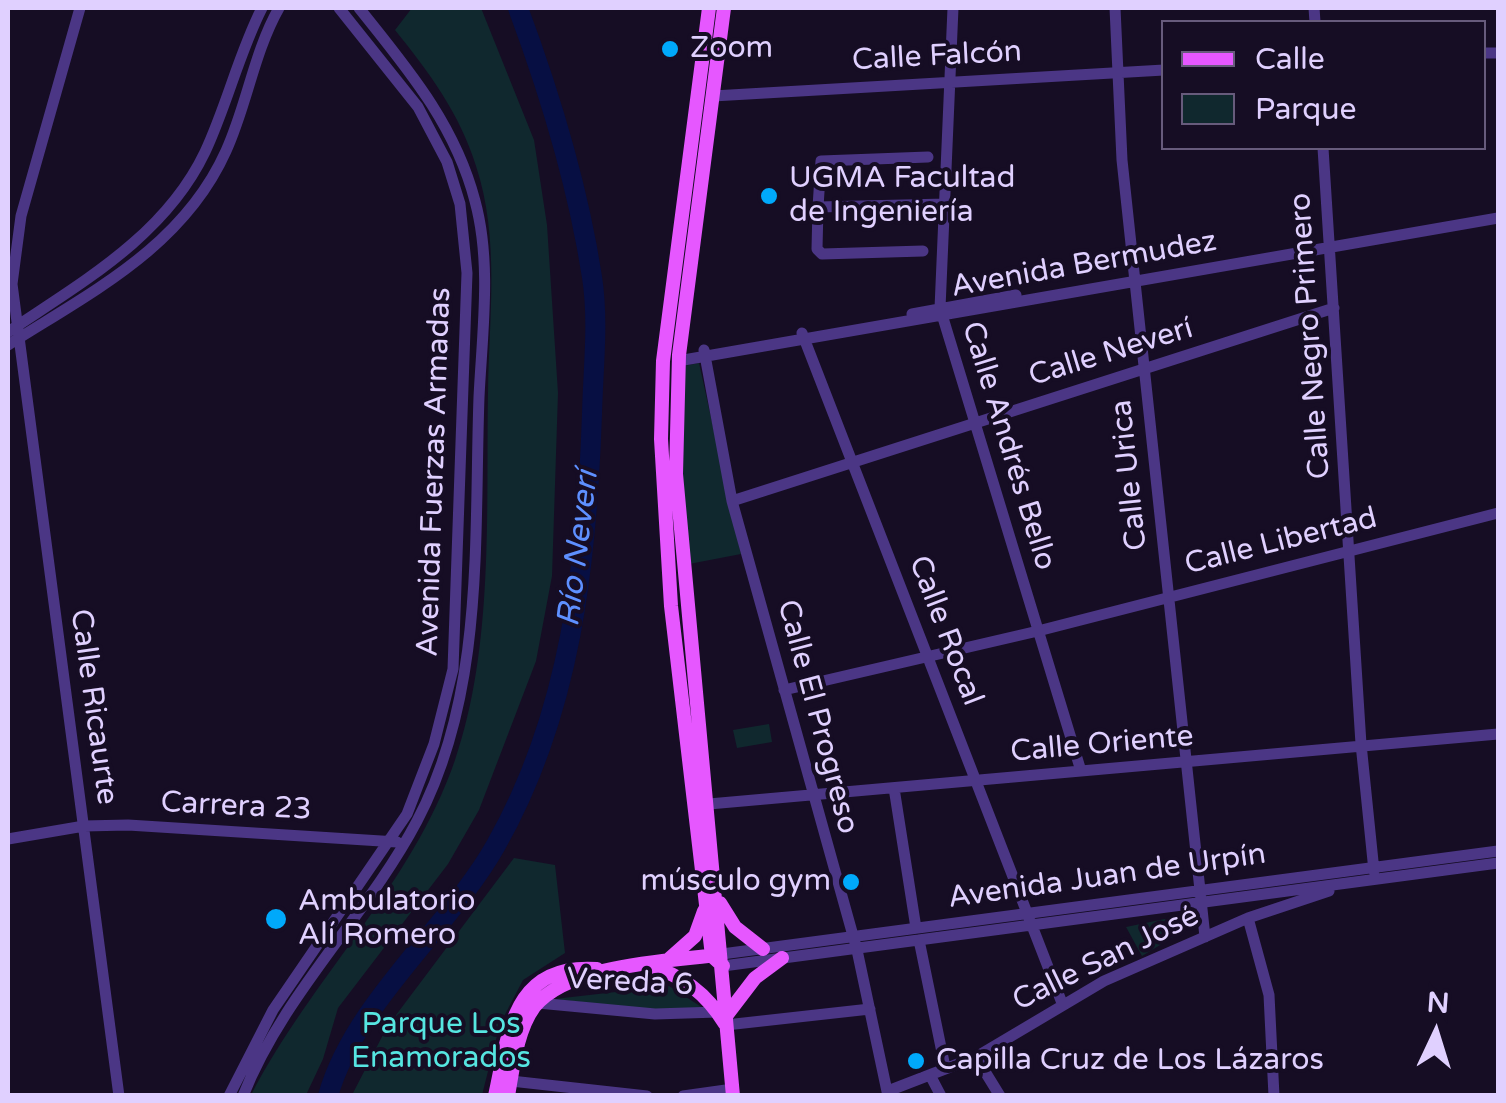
<!DOCTYPE html>
<meta charset="utf-8">
<style>
body{margin:0}
#map{position:relative;width:1506px;height:1103px;overflow:hidden;background:#160d24;font-family:"Varela Round",sans-serif}
canvas{display:block}
.frame{position:absolute;inset:0;border:10px solid #e0d0ff;pointer-events:none}
.legend{position:absolute;left:1161px;top:20px;width:325px;height:130px;box-sizing:border-box;background:#160d24;border:2px solid #675b7c;margin:0;padding:12px 18px;list-style:none;font-size:30px;color:#e0d0ff}
.legend li{display:flex;align-items:center;gap:20px;height:50px}
.legend b{width:50px;border:2px solid #675b7c}
.north{position:absolute;left:1386px;top:983px;width:100px;height:100px;-webkit-text-stroke:8px #160d24;paint-order:stroke;rotate:4deg;font-size:28px;font-weight:700;line-height:40px;text-align:center;color:#e0d0ff}
.north::after{content:'';display:block;margin:auto;width:35px;height:45px;background:#e0d0ff;clip-path:polygon(50% 0,100% 100%,50% 72%,0 100%)}
</style>
<div id="map">
<canvas width="1506" height="1103"></canvas>
<div class="frame"></div>
<ul class="legend">
<li><b style="height:12px;background:#e657ff"></b>Calle</li>
<li><b style="height:28px;background:#10282e"></b>Parque</li>
</ul>
<div class="north">N</div>
</div>
<script>
const context = document.querySelector('canvas').getContext('2d');
context.lineJoin = 'round';
function paint(path, color) { context.fillStyle = color; context.fill(path, 'evenodd'); }
function strokePath(path, color, width, dash) { context.strokeStyle = color; context.lineWidth = width; context.lineCap = dash ? 'butt' : 'round'; context.setLineDash(dash || []); context.stroke(path); }
function write(font, color, halo, rows, align = 'center') {
  context.font = font + ' "Varela Round",sans-serif'; context.lineWidth = 8; context.setLineDash([]); context.textBaseline = 'middle'; context.strokeStyle = halo; context.fillStyle = color; for (const [text, x, y, turn = 0] of rows) {
    context.save(); context.translate(x, y); context.rotate((+turn || 0) * Math.PI / 180); context.textAlign = isNaN(turn) ? turn : align; if (halo) context.strokeText(text, 0, 0); context.fillText(text, 0, 0); context.restore();
  }
}
const green = new Path2D(`
 M412,8H481L534,140L547,225L558,393L552,576L536,661L479,810L448,864L338,1008L323,1059L306,1095H251C311,979 412,885 455,760C494,646 486,511 488,392C489,317 500,239 476,166C460,114 429,72 395,30Z
 M699,363L741,554L689,564L683,479L684,366Z
 M769,724L772,742L737,748L733,730Z
 M514,858L555,865L565,953L523,980L500,1024L482,1095H352L387,1027Z
 M1189,914L1193,925L1142,956L1126,927Z
 M669,986L703,1008L653,1010L554,999Z`);
const river = new Path2D(`
 M328,1096C354,1003 450,927 496,845C571,713 587,562 592,414C593,369 599,322 592,277C578,186 550,94 518,8`);
const minor = new Path2D(`
 M80,8L21,216L12,284L119,1096
 M953,8L940,308L1081,771
 M1115,8L1122,160L1205,937
 M1314,8L1315,22
 M1484,53H1498
 M713,96L1164,70
 M1323,148L1361,744L1374,871
 M818,207L821,161L928,157
 M923,251L822,254L817,249L818,207L946,204
 M912,314L1016,295
 M8,332C82,282 165,236 205,152C227,105 239,53 262,8
 M802,333L1062,1003
 M8,345C91,292 183,247 226,151C247,105 254,52 279,8
 M704,350L732,501L857,950L888,1096
 M678,361L1498,218
 M732,501L1334,308
 M784,690L1038,631L1498,513
 M894,788L916,928
 M709,804L1498,734
 M8,839L84,826L128,825L397,842
 M1248,918L1269,995L1274,1096
 M919,940L945,1067
 M722,954L1498,851
 M723,966L1498,863
 M538,1003L655,1014L718,1012
 M726,1025L870,1009
 M976,1057L1000,1096
 M930,1075L941,1096
 M511,1081L647,1096
 M888,1091L976,1057L1104,981L1248,918L1329,891
 M229,1096L273,1010L407,814L434,744L453,669L467,273L460,204L447,162L418,107L339,8
 M243,1096C283,994 367,916 417,821C485,692 474,538 479,397C482,334 492,263 475,201C455,124 407,68 359,8
 M683,1096L733,1089`);
const major = new Path2D(`
 M709,8L663,361L661,439L671,606L712,956L723,966
 M724,8L679,355L676,474L733,1096
 M720,903L735,927L763,949
 M668,960L695,936L704,911
 M649,966C683,975 707,994 725,1024
 M726,1016L755,978L782,958
 M495,1096C509,1033 512,963 597,969
 M508,1096C513,1068 517,1030 534,1007C567,965 667,961 717,955`);
const markers = [
 [670,49,10,"#00a9fb"],
 [769,196,10,"#00a9fb"],
 [851,882,10,"#00a9fb"],
 [276,919,12,"#00a9fb"],
 [916,1061,10,"#00a9fb"]
];
const poiNames = [
 ["Zoom",690,49],
 ["UGMA Facultad",789,179],
 ["de Ingeniería",789,213],
 ["músculo gym",831,882,"right"],
 ["Ambulatorio",298,902],
 ["Alí Romero",298,936],
 ["Capilla Cruz de Los Lázaros",936,1061]
];
const streetNames = [
 ["Calle Falcón",937,57,-3],
 ["Avenida Bermudez",1084,265,-10],
 ["Calle Negro Primero",1311,336,-94],
 ["Calle Neverí",1111,353,-17],
 ["Calle Andrés Bello",1008,446,73],
 ["Avenida Fuerzas Armadas",435,472,-88],
 ["Calle Urica",1130,475,-96],
 ["Calle Libertad",1281,542,-14],
 ["Calle Rocal",945,631,69],
 ["Calle Ricaurte",93,707,82],
 ["Calle El Progreso",817,717,75],
 ["Calle Oriente",1102,745,-5],
 ["Carrera 23",236,807,3],
 ["Avenida Juan de Urpín",1107,877,-8],
 ["Calle San José",1106,959,-26],
 ["Vereda 6",630,983,3]
];
const parkNames = [
 ["Parque Los",441,1025],
 ["Enamorados",441,1059]
];
const waterNames = [
 ["Río Neverí",579,549,-83]
];
paint(green, '#10282e');
strokePath(river, '#070f43', 20);
strokePath(minor, '#4b3685', 11);
strokePath(major, '#e657ff', 14);
for (const [x, y, r, color] of markers) { const dot = new Path2D(); dot.arc(x, y, r, 0, 2 * Math.PI); context.fillStyle = color; context.fill(dot); strokePath(dot, '#160d24', 4); }
write('30px', '#e0d0ff', '#160d24', poiNames, 'left');
write('30px', '#e0d0ff', '#160d24', streetNames);
write('30px', '#56e5e1', '#160d24', parkNames);
write('italic 32px', '#5e90ff', '#160d24', waterNames);
</script>
